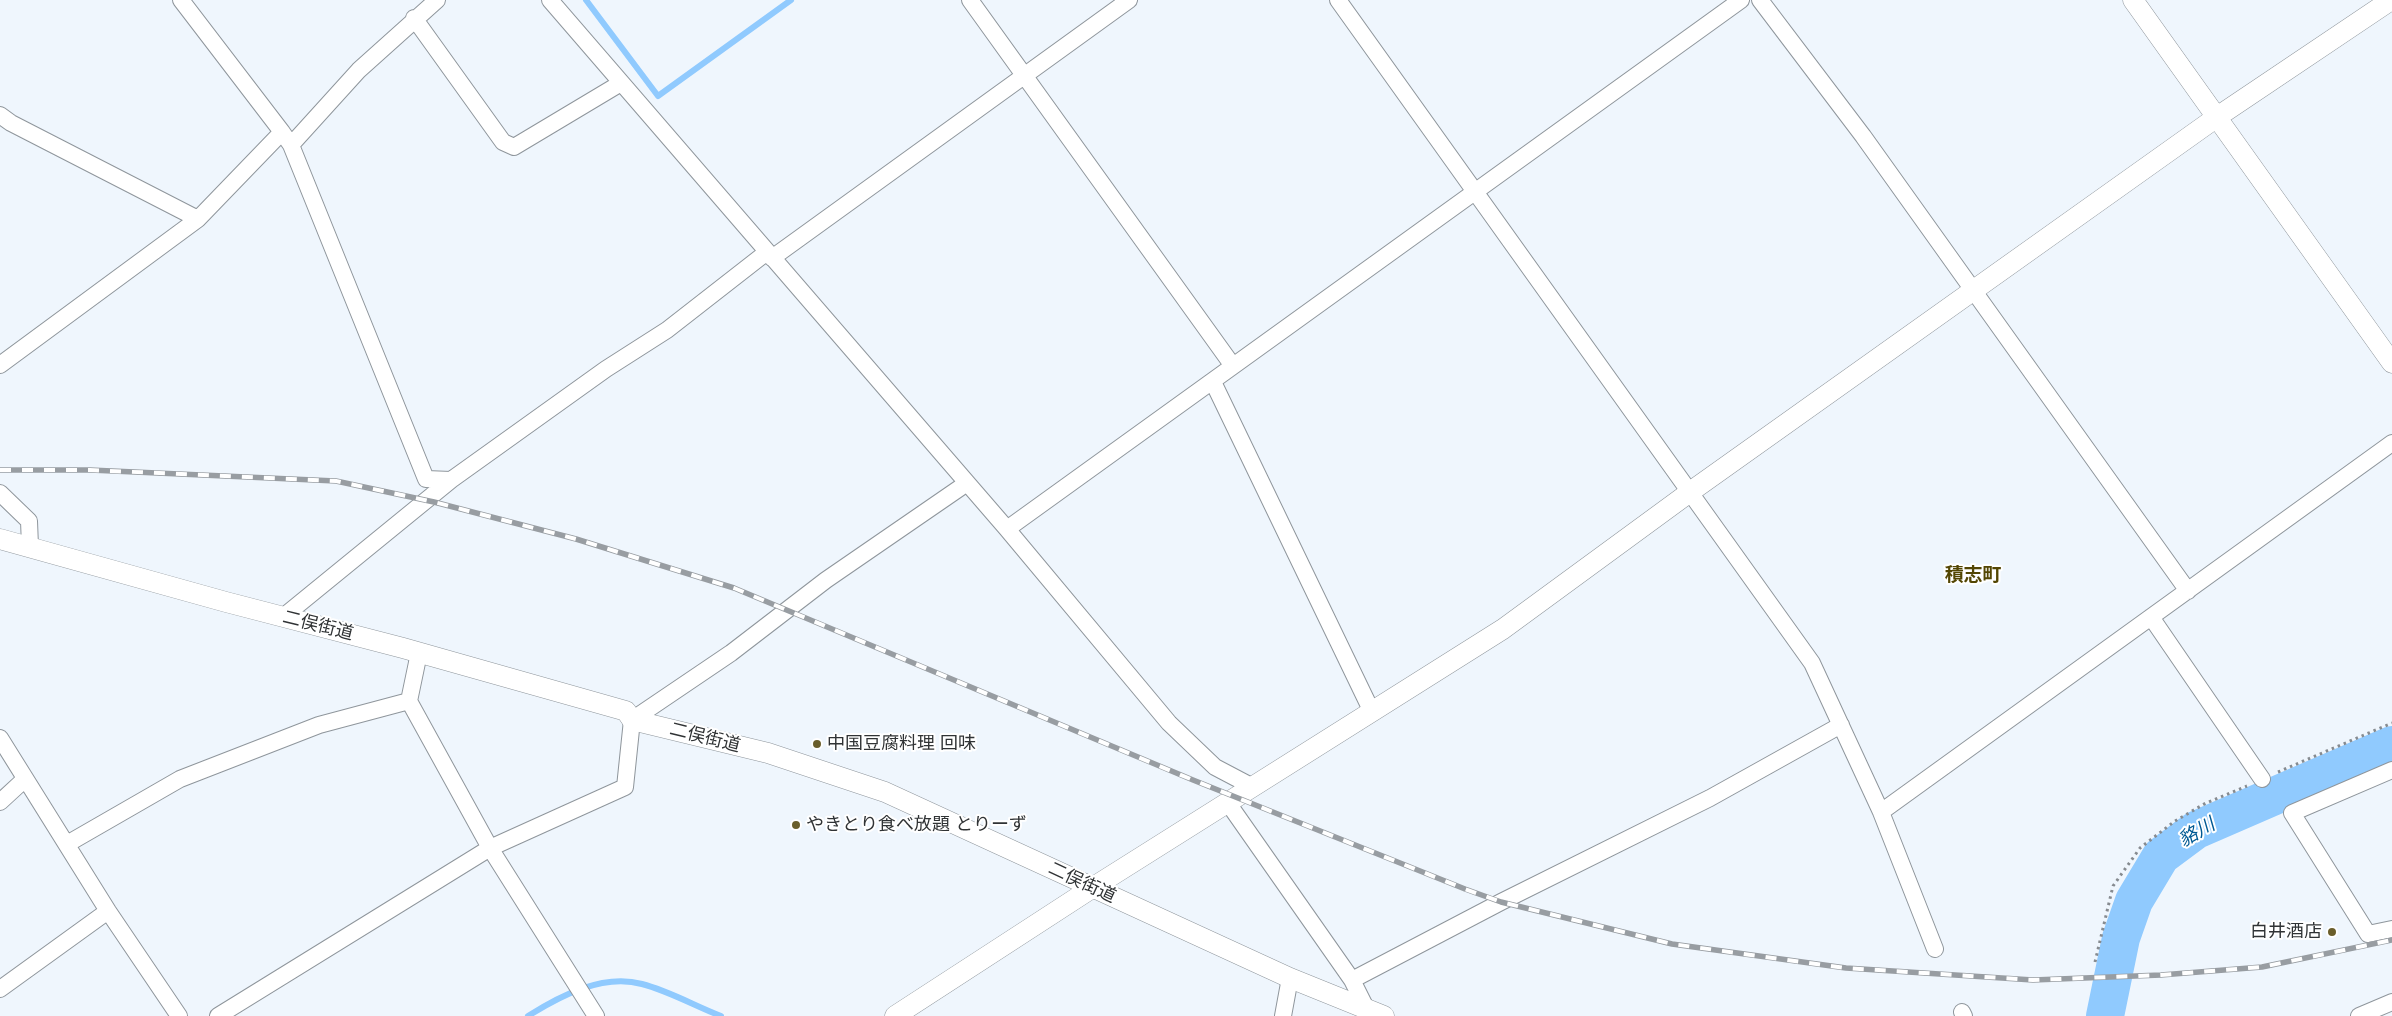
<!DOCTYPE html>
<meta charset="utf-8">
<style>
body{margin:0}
canvas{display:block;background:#eff6fd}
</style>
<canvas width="2392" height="1016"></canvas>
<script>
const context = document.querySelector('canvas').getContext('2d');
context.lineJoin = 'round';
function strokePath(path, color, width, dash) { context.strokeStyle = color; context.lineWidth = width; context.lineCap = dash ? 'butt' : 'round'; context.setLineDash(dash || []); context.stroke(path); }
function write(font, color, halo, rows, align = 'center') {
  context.font = font + ' Arial,"Noto Sans JP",sans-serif'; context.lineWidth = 4; context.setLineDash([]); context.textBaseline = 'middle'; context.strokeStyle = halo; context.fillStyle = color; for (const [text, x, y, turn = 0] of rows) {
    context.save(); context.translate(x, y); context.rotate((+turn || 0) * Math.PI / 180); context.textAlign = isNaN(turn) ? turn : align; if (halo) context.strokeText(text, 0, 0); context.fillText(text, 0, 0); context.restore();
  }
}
const stream = new Path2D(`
 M586,0L658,96L791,0
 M528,1016C560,996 603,973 642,984C669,991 695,1006 721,1016`);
const river = new Path2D(`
 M2105,1016L2121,938L2134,901L2161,856L2196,830L2392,745`);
const path = new Path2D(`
 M2278,772L2392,723
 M2095,962L2113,886L2140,848L2175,821L2206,803L2247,786`);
const minor = new Path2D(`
 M181,0L282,132
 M550,0L1007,529L1169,723L1215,767L1253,787
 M970,0L1233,366
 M1338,0L1812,663L1881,812L2392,443
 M1760,0L1863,136L2188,591
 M414,18L503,142L514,147L621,83
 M0,115L11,123L198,219
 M291,145L359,70L437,0
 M772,258L1129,0
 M0,365L198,219L282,132L291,145L426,479L451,480L606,369L667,330L767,252
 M1213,382L1372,712
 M0,493L29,521L30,546
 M1007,529L1741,0
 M283,617L451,480
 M2151,617L2262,779
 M419,653L409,701L490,848L596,1016
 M0,738L108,911L179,1016
 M2392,770L2292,813L2368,934L2392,929
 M0,802L25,779
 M1228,803L1352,980L1366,1008
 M1881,812L1935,949
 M67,844L180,779L319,725L409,701
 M1352,980L1501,902L1710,798L1841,725
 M0,989L108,911
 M1962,1012L1964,1016
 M218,1016L490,848L625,787L632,720L731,653L826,580L967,483
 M1283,1016L1290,978
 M2359,1016L2392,1002`);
const tertiary = new Path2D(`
 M2133,0L2392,363
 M0,539L226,602L403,648L626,711L632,720L768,753L885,792L1290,978L1384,1016
 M895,1016L1092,888L1503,629L1690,492L2217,117L2391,0`);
const rail = new Path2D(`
 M0,470H90L336,481L434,502L576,539L734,588L1193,780L1465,889L1501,902L1672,944L1846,968L2033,980L2161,975L2262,967L2392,940`);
const markers = [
 [817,744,5,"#6a5e2b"],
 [796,825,5,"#6a5e2b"],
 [2332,932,5,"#6a5e2b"]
];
const streetNames = [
 ["二俣街道",318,626,14],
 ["二俣街道",705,738,14],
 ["二俣街道",1082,883,25]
];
const poiNames = [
 ["中国豆腐料理 回味",827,744],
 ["やきとり食べ放題 とりーず",806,825],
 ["白井酒店",2322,932,"right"]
];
const neighbourhoodNames = [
 ["積志町",1973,576]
];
const waterNames = [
 ["貉川",2197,833,-30]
];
strokePath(stream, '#90cafe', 6);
strokePath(river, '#90cafe', 38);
strokePath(minor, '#8f969c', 18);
strokePath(tertiary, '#8f969c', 21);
strokePath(path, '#868b90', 3, [2.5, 4]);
strokePath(minor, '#fff', 16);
strokePath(tertiary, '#fff', 20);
strokePath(rail, '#989da2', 5.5);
strokePath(rail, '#fff', 4, [11]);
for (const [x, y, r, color] of markers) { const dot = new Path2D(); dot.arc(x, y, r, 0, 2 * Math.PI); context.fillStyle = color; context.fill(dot); strokePath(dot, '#fff', 2); }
write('18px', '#303335', '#fff', streetNames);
write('18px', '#303335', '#fff', poiNames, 'left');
write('bold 19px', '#534603', '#fff', neighbourhoodNames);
write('italic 19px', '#005993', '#fff', waterNames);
</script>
